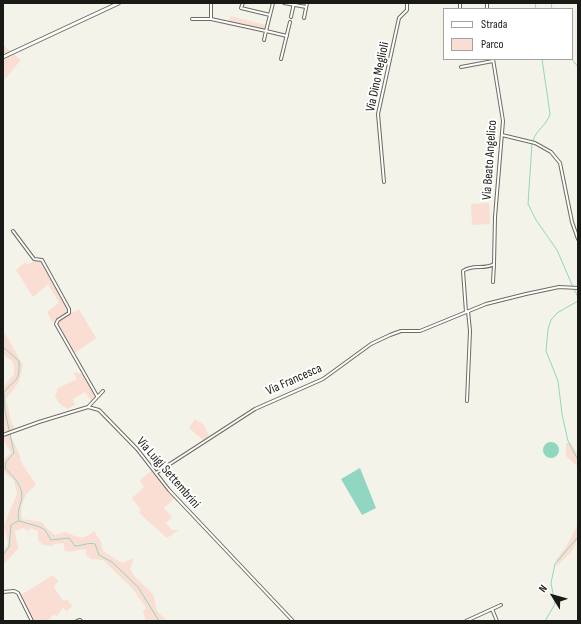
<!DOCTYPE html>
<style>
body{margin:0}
#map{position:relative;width:581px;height:624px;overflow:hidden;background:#f3f3e9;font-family:"Sofia Sans Condensed",sans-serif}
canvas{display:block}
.frame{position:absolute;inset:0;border:4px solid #191915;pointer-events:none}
.legend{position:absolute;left:443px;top:8px;width:130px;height:52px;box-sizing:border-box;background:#fff;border:1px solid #a3a3a1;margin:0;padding:5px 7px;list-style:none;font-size:12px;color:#191915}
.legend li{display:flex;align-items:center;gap:8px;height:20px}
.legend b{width:20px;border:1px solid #a3a3a1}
.north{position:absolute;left:533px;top:576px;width:40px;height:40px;-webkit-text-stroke:3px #fff;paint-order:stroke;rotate:307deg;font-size:11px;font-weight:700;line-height:16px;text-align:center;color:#191915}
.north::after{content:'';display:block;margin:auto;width:14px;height:18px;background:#191915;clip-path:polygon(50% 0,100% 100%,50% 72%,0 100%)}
</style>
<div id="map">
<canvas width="581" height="624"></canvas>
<div class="frame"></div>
<ul class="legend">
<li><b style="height:5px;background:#fff"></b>Strada</li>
<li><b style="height:11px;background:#faded3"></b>Parco</li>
</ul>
<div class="north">N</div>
</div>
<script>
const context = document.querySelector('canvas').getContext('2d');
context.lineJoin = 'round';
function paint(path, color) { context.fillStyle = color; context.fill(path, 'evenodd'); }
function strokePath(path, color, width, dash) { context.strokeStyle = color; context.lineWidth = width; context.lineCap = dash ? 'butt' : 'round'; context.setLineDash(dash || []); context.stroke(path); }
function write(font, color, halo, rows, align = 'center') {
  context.font = font + ' "Sofia Sans Condensed",sans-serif'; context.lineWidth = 4; context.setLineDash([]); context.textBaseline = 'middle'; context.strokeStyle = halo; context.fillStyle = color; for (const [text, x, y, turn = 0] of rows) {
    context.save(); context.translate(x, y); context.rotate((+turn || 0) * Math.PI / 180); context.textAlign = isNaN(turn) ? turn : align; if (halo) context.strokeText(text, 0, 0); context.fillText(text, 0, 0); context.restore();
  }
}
const green = new Path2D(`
 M230,16L266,25L264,31L229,23Z
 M3,45L21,60L3,81Z
 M489,203L490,224L472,225L471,204Z
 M42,257L73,313L79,309L96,338L75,353L56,320L52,322L47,312L59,303L48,284L33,297L16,270L25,262L27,265Z
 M3,330L23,365L19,382L6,399L12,424L15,428L11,431V436L21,458L20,460L36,485C24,494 20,503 22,519L42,522L46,528L55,535L65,532C79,537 80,542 94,531L101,542L103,551L122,563L134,558L130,569L135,577L153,594L157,611L167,621H146L143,612L146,608L132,588L103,560L91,559L86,555V550C78,548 76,553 65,551L63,543L55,544L51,546L43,545L38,540V531L30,528L29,531L23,528L15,531L18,549L3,565V551L8,544L4,525L17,494L14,480L3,472V460L11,453L3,439V388L14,374V367L13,362L3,354Z
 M73,372L84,375L96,396L91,401L85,392L73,399L75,405L67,409L59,403L55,396L58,388L77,379Z
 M195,419L204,425L209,436L203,440L189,428Z
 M566,443H571L578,455V467L566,456Z
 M152,470L175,498L164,508L172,517L166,523L172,530H179L167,538L139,513L141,510L132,498L144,487L140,480Z
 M578,524C578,549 574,549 557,566L556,560L567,545Z
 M53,575L58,581L54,587L63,601L67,599L72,606L67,611L63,608L57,616L53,615L48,621H34L21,595Z`);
const water = new Path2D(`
 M543 450a8 8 0 1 1 16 0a8 8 0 1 1-16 0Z
 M360,468L376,508L362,515L341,479Z`);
const stream = new Path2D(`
 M535,3L536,9
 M551,3L552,9
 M572,59L578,67
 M533,141C535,131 547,125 550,114L542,59
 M532,144L528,204L536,220L557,250L573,287
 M574,289L578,297
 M578,301L557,313L551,320L548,329L546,351L558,381L562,414L568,441L578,460
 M3,347L19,361C20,384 14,379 4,392L5,411L14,453L6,462L5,468C14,478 25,487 21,502C19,508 17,514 19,521
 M19,521L40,527L45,530L51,540L69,538L75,546C82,546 88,542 95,544L99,555L112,562L138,587L159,621
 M3,555L9,547L11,525L18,521
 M545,621L555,604L551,583L555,564L578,537`);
const street = new Path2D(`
 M211,3V19L266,31L264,40
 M243,3L241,8L270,15
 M273,3L266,31L287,36
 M284,3L306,7
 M460,9V3
 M487,9V3
 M291,17L294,3
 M304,18L307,3
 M192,19H211
 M281,59L290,22
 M461,67L493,61
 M502,135L535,143L551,152L560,163L572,222L578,239
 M384,182L378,114L399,18L407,10V3
 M13,231L34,259L42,260L69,309V313L58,320L56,324L97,396
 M493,282L494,264
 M466,312L463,271C472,264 485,270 494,264L495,217L503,121L493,59
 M467,401L470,331L468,311
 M88,407L103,391
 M3,435L39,422L88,407L99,410L137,449L169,490L293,621
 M156,473L255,409L323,379L371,344L390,335L401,331H420L486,304L526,294L559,287L578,288
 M3,592L14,591L18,593L32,621
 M492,609L497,621
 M77,621L80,620L81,621
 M466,621L501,605`);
const secondary = new Path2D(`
 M3,57L119,3`);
const streetNames = [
 ["Via Dino Meglioli",378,77,-78],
 ["Via Beato Angelico",490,160,-86],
 ["Via Francesca",294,380,-24],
 ["Via Luigi Settembrini",168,473,49]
];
paint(green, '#faded3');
paint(water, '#90d6c0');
strokePath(stream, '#90d6c0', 1);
strokePath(street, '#6b6b62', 4);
strokePath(secondary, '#6b6b62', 4.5);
strokePath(street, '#fff', 2);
strokePath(secondary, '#fff', 2.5);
write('13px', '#191915', '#fff', streetNames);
</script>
